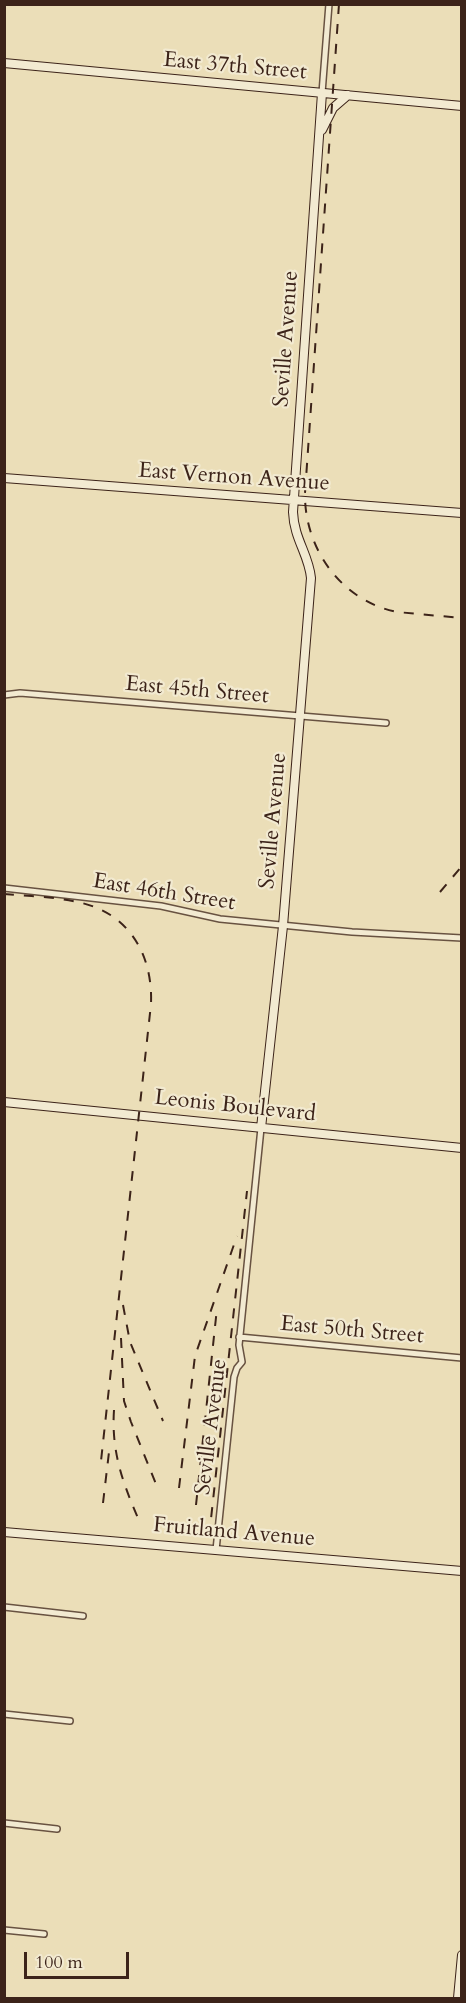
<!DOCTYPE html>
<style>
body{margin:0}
#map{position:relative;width:466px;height:2003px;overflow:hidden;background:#ebdeb8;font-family:Cardo,serif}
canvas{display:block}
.frame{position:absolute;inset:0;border:6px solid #3c2319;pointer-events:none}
.scale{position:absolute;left:24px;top:1952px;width:105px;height:27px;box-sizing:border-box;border:3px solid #3c2319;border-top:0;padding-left:8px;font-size:18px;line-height:21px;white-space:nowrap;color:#3c2319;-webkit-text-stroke:4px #f2ead1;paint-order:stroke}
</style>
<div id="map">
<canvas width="466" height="2003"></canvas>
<div class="frame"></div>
<div class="scale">100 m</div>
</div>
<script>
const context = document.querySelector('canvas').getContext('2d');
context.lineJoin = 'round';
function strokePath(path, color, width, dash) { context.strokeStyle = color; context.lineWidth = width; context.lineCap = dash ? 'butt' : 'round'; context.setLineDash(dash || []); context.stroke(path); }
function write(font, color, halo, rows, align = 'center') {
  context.font = font + ' Cardo,serif'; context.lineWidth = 4.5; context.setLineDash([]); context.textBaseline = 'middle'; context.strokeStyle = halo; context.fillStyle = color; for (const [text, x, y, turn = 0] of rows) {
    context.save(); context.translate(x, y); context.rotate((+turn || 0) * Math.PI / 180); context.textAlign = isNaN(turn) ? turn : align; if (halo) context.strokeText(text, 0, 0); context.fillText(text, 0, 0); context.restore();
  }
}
const street = new Path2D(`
 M322,93L329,4
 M4,695L20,693L386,723
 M4,888L161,906L220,919L352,932L462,938
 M239,1337L462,1358
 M216,1550L234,1377L237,1368L242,1362L239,1345L261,1128
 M4,1607L83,1616
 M4,1714L70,1721
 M4,1823L57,1829
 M4,1930L44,1934`);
const secondary = new Path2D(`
 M4,63L462,106
 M322,130L333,108L348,95
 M4,478L462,513
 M4,1102L462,1148
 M261,1128L283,926L311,578C309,555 294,539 293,512L322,93
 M4,1532L462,1571
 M458,1998L462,1955`);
const rail = new Path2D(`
 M339,4L305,493C304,548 341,601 397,612L462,618
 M440,892L462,866
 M4,894C30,896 58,897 82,903C131,915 153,957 151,1004L101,1461
 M123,1305L130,1342L163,1421
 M121,1338L124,1401L131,1422L156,1484
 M114,1410C111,1454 124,1486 141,1525
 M179,1488L195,1356L237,1236
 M103,1503L109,1452
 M196,1505L217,1308
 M209,1537L247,1191`);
const streetNames = [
 ["East 37th Street",235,67,5],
 ["Seville Avenue",287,339,-86],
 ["East Vernon Avenue",234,478,4],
 ["East 45th Street",197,691,5],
 ["Seville Avenue",274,821,-85],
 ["East 46th Street",164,893,9],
 ["Leonis Boulevard",235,1107,6],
 ["East 50th Street",352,1331,5],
 ["Seville Avenue",212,1427,-83],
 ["Fruitland Avenue",234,1533,5]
];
strokePath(street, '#685241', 8);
strokePath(secondary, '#3c2319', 10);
strokePath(street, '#f2ead1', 5);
strokePath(secondary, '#f2ead1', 8);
strokePath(rail, '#3c2319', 2, [10, 10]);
write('22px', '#3c2319', '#f2ead1', streetNames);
</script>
